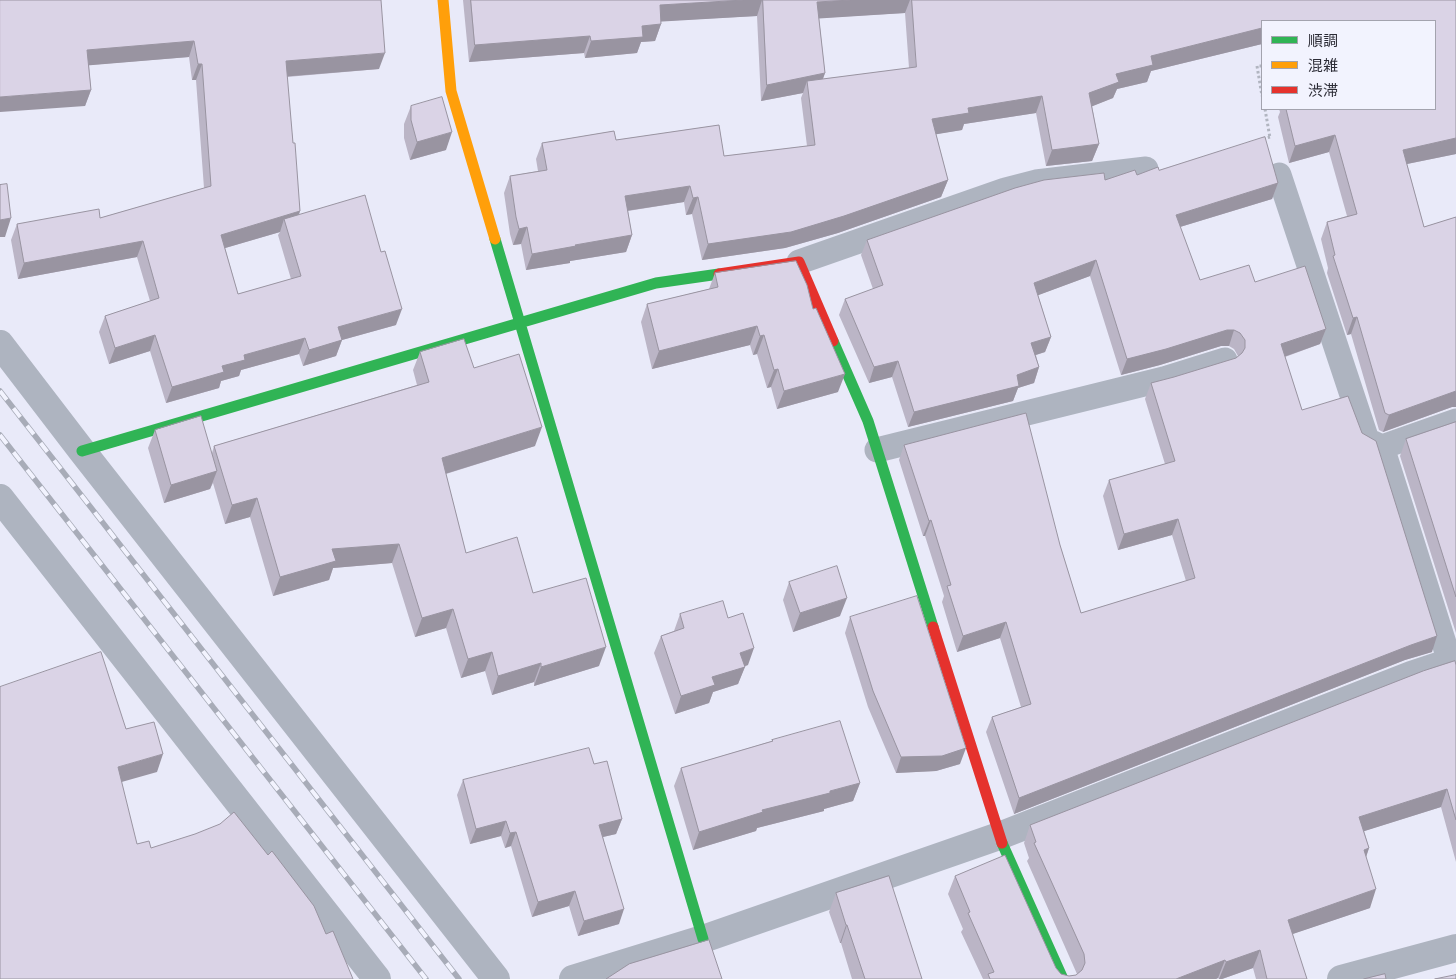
<!DOCTYPE html>
<meta charset="utf-8">
<style>
body{margin:0}
#map{position:relative;width:1456px;height:979px;overflow:hidden;background:#e9eaf9;font-family:"Fira Sans","Noto Sans JP",sans-serif}
canvas{display:block}
.legend{position:absolute;left:1261px;top:20px;width:175px;height:90px;box-sizing:border-box;background:#f2f3fe;border:1px solid #a3a3ae;margin:0;padding:6px 9px;list-style:none;font-size:15px;color:#2c2c36}
.legend li{display:flex;align-items:center;gap:10px;height:25px}
.legend b{width:25px;border:1px solid #a3a3ae}
</style>
<div id="map">
<canvas width="1456" height="979"></canvas>
<ul class="legend">
<li><b style="height:6px;background:#30b455"></b>順調</li>
<li><b style="height:6px;background:#ff9f0a"></b>混雑</li>
<li><b style="height:6px;background:#e5322d"></b>渋滞</li>
</ul>
</div>
<script>
const context = document.querySelector('canvas').getContext('2d');
context.lineJoin = 'round';
function strokePath(path, color, width, dash) { context.strokeStyle = color; context.lineWidth = width; context.lineCap = dash ? 'butt' : 'round'; context.setLineDash(dash || []); context.stroke(path); }
function paint(path, color) { context.fillStyle = color; context.fill(path, 'evenodd'); }
const path = new Path2D(`
 M1262,66H1257L1262,96
 M1265,109L1270,138
 M1263,139L1270,137`);
const lane = new Path2D(`
 M1279,175L1367,440L1382,447L1456,421
 M799,262L1005,190L1036,182L1146,169
 M1382,447L1450,662
 M877,450L1164,379L1225,360`);
const street = new Path2D(`
 M0,344L82,451L496,979
 M0,498L377,979
 M573,979L703,939L999,836L1411,675L1456,660
 M1341,979L1456,948`);
const fast = new Path2D(`
 M495,239L703,939
 M833,341L868,421L933,627
 M82,451L656,283L719,274
 M1002,843L1063,979`);
const slow = new Path2D(`
 M443,0L451,91L495,239`);
const jam = new Path2D(`
 M719,274L799,262L833,341
 M933,627L1002,843`);
const rail = new Path2D(`
 M0,391L459,979
 M0,435L426,979`);
const wall = new Path2D(`
 M0,0L379,69L287,77L293,143L300,211L299,215L396,325L342,340L336,356L303,366L299,354L241,370L239,376L221,381L219,388L166,403L150,351L109,364L99,332L105,316L150,301L137,257L18,279L11,240L17,224L100,218L204,188L196,80H192L189,57L89,65L91,90L85,106ZM280,232L278,235L291,279L238,294L225,248Z
 M463,0H1456V154L1407,164L1424,227L1456,217V407H1452L1383,432L1379,430L1351,334L1347,335L1327,273L1328,268L1321,239L1327,222L1347,216L1329,152L1289,163L1278,117L1280,112L1279,109H1435V21H1262V44L1151,71L1147,82L1117,89L1113,98L1092,106L1099,144L1092,161L1046,166L1036,113L964,124L962,130L936,134L948,180L941,197L838,233L785,248L702,260L692,214L686,215L684,202L628,211L632,235L626,252L570,261V263L526,270L521,244L513,245L510,234L504,193L510,176L538,171L536,159L542,143L614,131L616,140L719,125L724,156L807,146L801,98L803,93L761,101L757,16L661,21V24L655,41L641,42L637,53L585,58L584,53L469,62ZM905,13L909,68L823,79L825,73L819,18Z
 M411,106L446,150L410,160L404,138V124Z
 M1159,170L1278,183L1272,199L1180,227L1200,280L1255,282L1326,329L1320,344L1285,357L1302,410L1432,652L1405,660L1014,814L986,732L992,717L1021,707L1000,638L957,652L942,602L944,596L925,536H923L899,460L904,445L1060,545L1081,613L1186,581L1172,535L1118,550L1103,496L1109,480L1165,464L1145,399L1151,383L1174,377L1236,358L1238,356L1234,349L1229,346H1221L1160,365L1121,375L1090,276L1038,295L1051,337L1045,352L1036,355L1039,367L1034,383L1018,388L1013,401L908,427L892,377L869,383L839,315L845,299L873,289L861,255L867,240L1105,180L1137,175Z
 M715,273L813,309L838,392L777,409L771,387L767,388L757,354L753,355L750,345L652,369L641,322L647,304L709,289Z
 M420,352L474,368L535,446L446,474L466,553L533,593L599,666L534,686V682L492,695L485,671L461,678L446,628L415,637L392,563L333,568L329,580L273,596L250,517L225,524L213,483L210,489L164,503L148,448L155,430L212,453L214,446L417,385L413,370Z
 M1456,422V633L1400,456L1406,439Z
 M789,582L840,616L793,632L783,600Z
 M680,614L728,618L748,665L745,666L738,684L713,692L709,703L675,714L654,653L661,636L674,631Z
 M850,617L960,764L936,771L896,773L868,707L845,633Z
 M1456,665V862L1441,807L1364,831L1369,848L1366,857L1370,908L1292,934L1307,979H1256L1253,968L1222,979H1219L1218,978L1216,979H983L961,932L963,929L948,894L955,876L1056,968L1061,974L1069,976L1076,975L1077,974L1027,861L1029,858L1024,843L1030,825Z
 M772,740L860,783L853,801L824,809V811L757,828L756,831L693,850L674,786L681,768L772,741Z
 M594,764L622,819L616,834L603,837L619,924L578,936L569,906L532,917L511,846L505,848L501,836L470,844L457,795L463,780Z
 M836,893L922,979H852L841,943H840L829,912Z`);
const shadedWall = new Path2D(`
 M744,0H762L757,16L654,22L660,5Z
 M851,0H910L905,13L811,19L817,2Z
 M661,24L655,41L641,42L637,53L585,58L591,41L642,26Z
 M1262,28V44L1151,71L1147,82L1117,89L1113,98L1083,110L1089,93L1116,74L1151,56Z
 M590,36L584,53L469,62L475,45Z
 M194,41L189,57L81,66L87,50Z
 M385,53L379,69L280,77L286,61Z
 M198,64H202L196,80H192Z
 M825,73L819,89L807,81L803,93L761,101L767,85Z
 M91,90L85,106L0,112V97Z
 M1042,96L1036,113L964,124L962,130L926,136L932,119L968,108Z
 M452,132L446,150L410,160L417,142Z
 M1335,135L1329,152L1289,163L1295,146Z
 M1456,138V154L1397,166L1403,150Z
 M1099,144L1092,161L1046,166L1052,150Z
 M948,180L941,197L838,233L785,248L702,260L708,244Z
 M1278,183L1272,199L1170,230L1176,215Z
 M690,186L684,202L619,212L625,196Z
 M698,197L692,214L686,215L693,198Z
 M300,211L294,227L284,219L280,232L215,251L221,235Z
 M11,218L5,237H0V220Z
 M527,227L521,244L513,245L519,229Z
 M632,235L626,252L570,261V263L526,270L532,254L575,245Z
 M143,241L137,257L18,279L24,263Z
 M1096,260L1090,276L1028,299L1034,283Z
 M402,309L396,325L342,340L336,356L303,366L309,350L338,327Z
 M1357,317L1351,334L1347,335L1353,318Z
 M757,326L750,345L652,369L659,351Z
 M1326,329L1320,344L1275,360L1281,344Z
 M1227,330H1234L1229,346H1221L1160,365L1121,375L1127,359Z
 M155,335L150,351L109,364L115,348Z
 M764,335L757,354L753,355L760,336Z
 M1051,337L1045,352L1026,358L1031,343Z
 M305,338L299,354L241,370L239,376L221,381L219,388L166,403L172,387L222,366L244,355Z
 M898,361L892,377L869,383L874,367Z
 M1039,367L1034,383L1018,388L1013,401L908,427L914,412L1017,375Z
 M778,369L771,387L767,388L774,370Z
 M845,374L838,392L777,409L784,391Z
 M1456,391V407H1452L1383,432L1389,415Z
 M542,427L535,446L435,477L442,458Z
 M217,471L210,489L164,503L171,485Z
 M257,498L250,517L225,524L232,505Z
 M1178,519L1172,535L1118,550L1124,534Z
 M931,520L925,536H923L929,521Z
 M399,544L392,563L333,568L329,580L273,596L280,577L332,549Z
 M847,598L840,616L793,632L800,613Z
 M453,609L446,628L415,637L422,618Z
 M1006,622L1000,638L957,652L963,636Z
 M1437,636L1432,652L1405,660L1014,814L1019,798L1411,645Z
 M606,647L599,666L534,686L541,667Z
 M754,648L748,665L739,668L745,667L738,684L713,692L709,703L675,714L681,696L740,653Z
 M492,652L485,671L461,678L468,659Z
 M541,663L534,682L492,695L498,676Z
 M966,748L960,764L936,771L896,773L901,757Z
 M163,754L157,772L111,785L118,767Z
 M860,783L853,801L824,809V811L757,828L756,831L693,850L699,832L762,810Z
 M1447,789L1441,807L1352,835L1359,817Z
 M622,819L616,834L594,839L599,825Z
 M506,821L501,836L470,844L476,829Z
 M516,832L511,846L505,848L510,833Z
 M1369,848L1363,866L1364,850Z
 M1376,889L1370,908L1281,938L1288,920Z
 M575,891L569,906L532,917L538,902Z
 M624,909L619,924L578,936L584,921Z
 M846,925H847L841,943H840Z
 M1260,950L1253,968L1222,979H1219L1226,962Z
 M1225,960L1218,978L1216,979H1176Z`);
const building = new Path2D(`
 M0,0H381L385,53L286,61L293,143H295L300,211L221,235L238,294L301,276L284,219L365,195L381,252L385,251L402,309L338,327L342,340L309,350L305,338L244,355L245,360L222,366L224,372L172,387L155,335L115,348L105,316L159,298L143,241L24,263L17,224L99,209L100,218L211,186L202,64H198L194,41L87,50L91,90L0,97Z
 M471,0H744L660,5L661,24L642,26L643,37L591,41L590,36L475,45Z
 M763,0H851L817,2L825,73L767,85Z
 M912,0H1456V138L1403,150L1424,227L1456,217V391L1389,415L1385,413L1357,317L1353,318L1333,256L1335,255L1327,222L1357,214L1335,135L1295,146L1286,109H1435V21H1262V28L1151,56L1153,65L1116,74L1119,82L1089,93L1099,144L1052,150L1042,96L968,108L969,113L932,119L948,180L844,216L791,232L708,244L698,197L693,198L690,186L625,196L632,235L575,245L576,246L532,254L527,227L519,229L516,217L510,176L547,170L542,143L614,131L616,140L719,125L724,156L815,145L807,81L916,67Z
 M442,97L452,132L417,142L411,120V106Z
 M1265,137L1278,183L1176,215L1200,280L1249,265L1255,282L1305,266L1326,329L1281,344L1302,410L1348,396L1362,433L1376,441L1437,636L1411,645L1019,798L992,717L1031,704L1006,622L963,636L947,586L951,585L931,520L929,521L904,445L1026,413L1060,545L1081,613L1195,578L1178,519L1124,534L1109,480L1175,461L1151,383L1174,377L1236,358L1242,353L1245,348V340L1240,333L1234,330H1227L1166,349L1127,359L1096,260L1034,283L1051,337L1031,343L1039,367L1017,375L1019,386L914,412L898,361L874,367L845,299L883,285L867,240L1015,188L1044,180L1104,173L1105,180L1135,170L1137,175L1158,167L1159,170Z
 M7,184L11,218L0,220V185Z
 M796,261L807,285L813,309L816,308L845,374L784,391L778,369L774,370L764,335L760,336L757,326L659,351L647,304L718,287L715,273Z
 M464,339L474,368L519,354L542,427L442,458L466,553L517,537L533,593L586,578L606,647L541,667V663L498,676L492,652L468,659L453,609L422,618L399,544L332,549L336,561L280,577L257,498L232,505L214,446L429,382L420,352Z
 M201,416L217,471L171,485L155,430Z
 M1456,422V597L1406,439Z
 M837,566L847,598L800,613L789,582Z
 M917,596L966,748L942,756L901,757L873,691L850,617Z
 M723,601L728,618L743,613L754,648L740,653L745,667L712,677L715,685L681,696L661,636L684,628L680,614Z
 M101,652L126,729L154,722L163,754L118,767L137,844L149,841L151,848L195,834L220,824L234,812L268,855L272,851L314,906L326,934L333,931L353,979H0V687Z
 M1455,661L1456,665V820L1447,789L1359,817L1369,848L1364,850L1376,889L1288,920L1307,979H1267L1260,950L1226,962L1225,960L1176,979H990L988,974L994,972L968,913L970,912L955,876L1005,855L1056,968L1061,974L1069,976L1076,975L1082,970L1085,963L1084,954L1034,843L1036,842L1030,825L1423,671Z
 M840,721L860,783L830,791V793L762,810L763,812L699,832L681,768L773,741L772,740Z
 M589,748L594,764L607,761L622,819L599,825L624,909L584,921L575,891L538,902L516,832L510,833L506,821L476,829L463,780Z
 M889,876L922,979H865L847,925H846L836,893Z
 M709,940L722,979H606L629,964Z
 M1385,974L1386,979H1364Z
 M1456,975V979H1435Z`);
strokePath(path, '#b1b5c0', 3, [2.5, 2.5]);
strokePath(lane, '#aeb4c0', 25);
strokePath(street, '#aeb4c0', 28);
strokePath(fast, '#30b455', 11);
strokePath(slow, '#ff9f0a', 11);
strokePath(jam, '#e5322d', 11);
strokePath(rail, '#a8acb8', 5.5);
strokePath(rail, '#f2f3fe', 4, [11]);
paint(wall, '#bbb5c6');
paint(shadedWall, '#9994a1');
paint(building, '#dad3e6');
strokePath(building, '#9994a1', 1);
</script>
